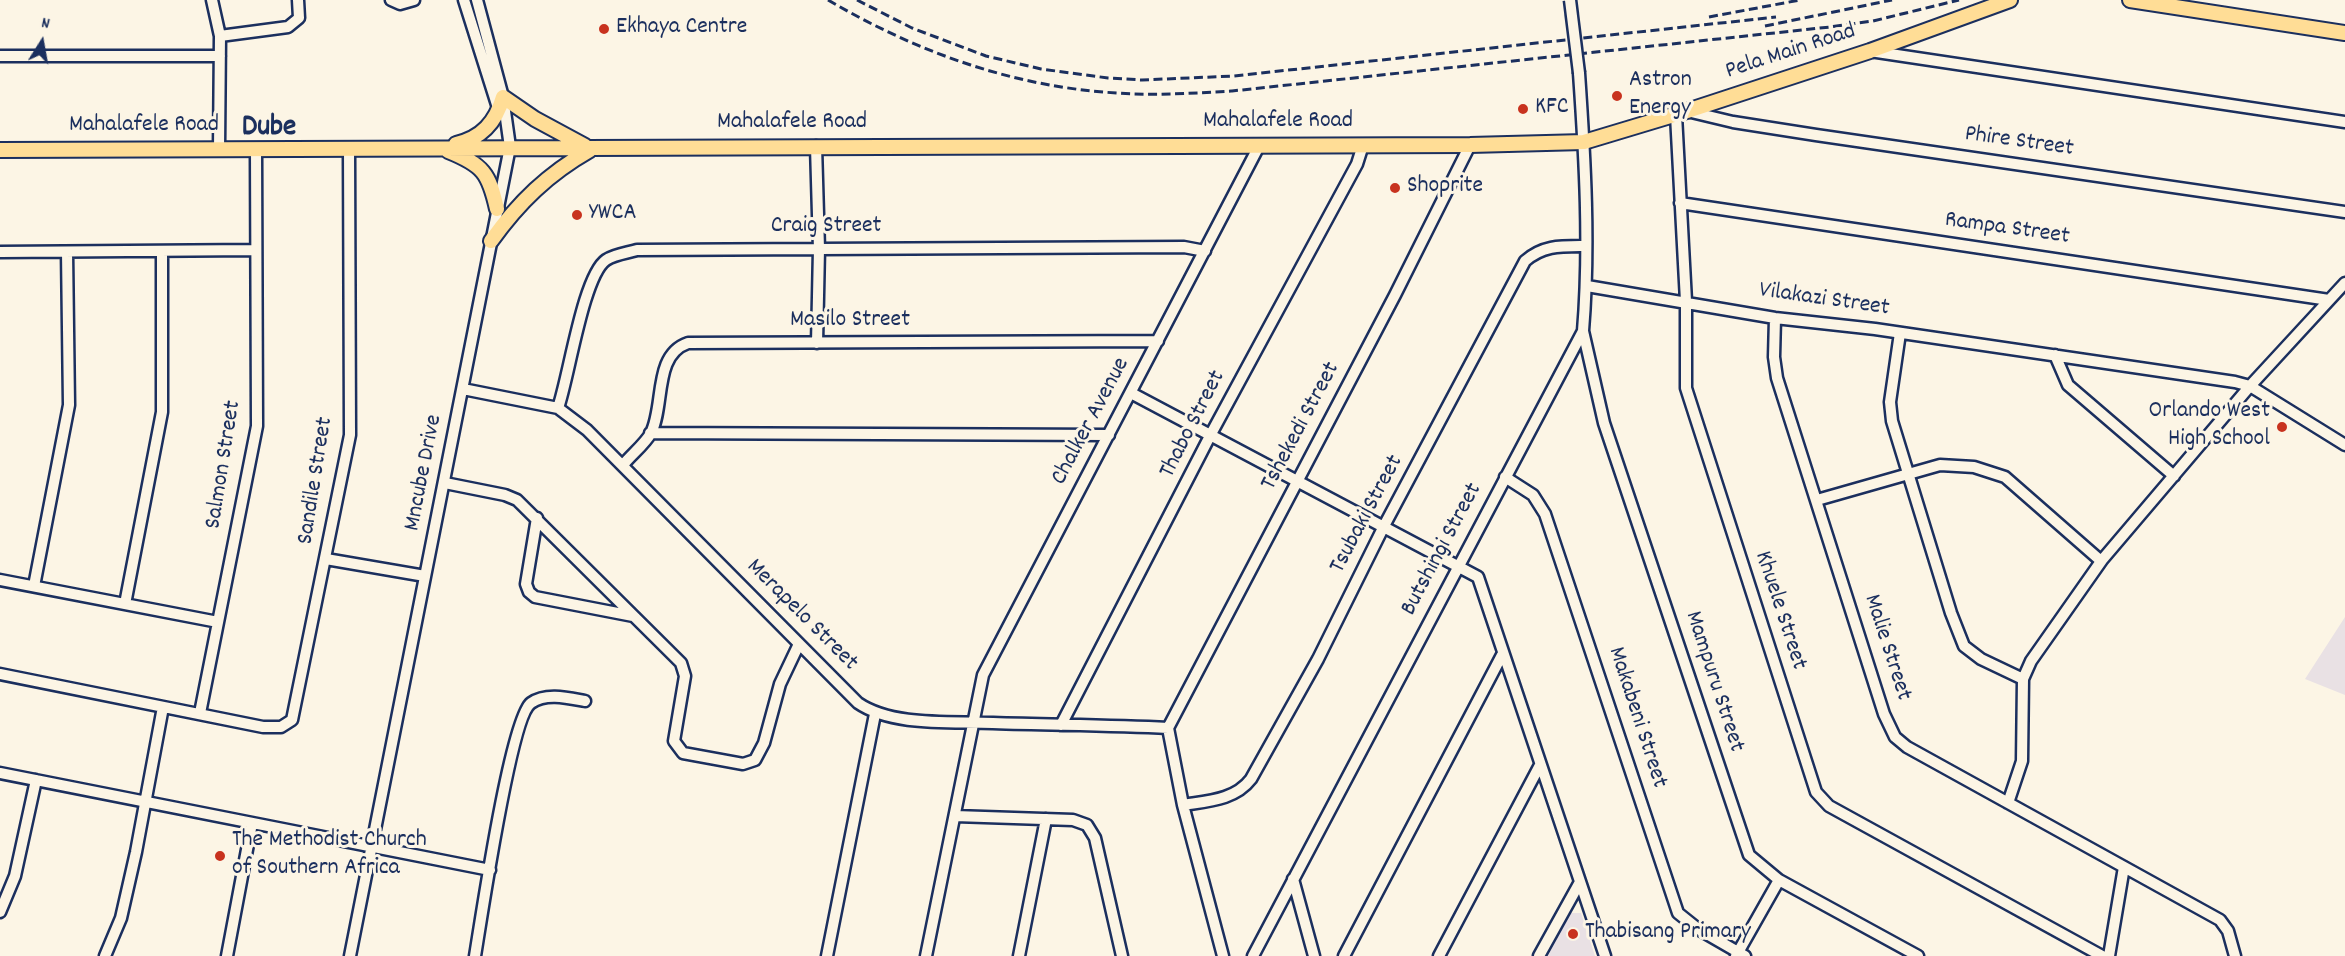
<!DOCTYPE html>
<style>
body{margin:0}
#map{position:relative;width:2345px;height:956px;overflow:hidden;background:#fcf5e5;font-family:Dekko,sans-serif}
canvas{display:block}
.north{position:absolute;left:12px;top:12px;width:60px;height:60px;-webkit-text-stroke:4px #fcf5e5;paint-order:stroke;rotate:11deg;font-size:16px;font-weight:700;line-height:24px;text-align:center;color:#1b2f5e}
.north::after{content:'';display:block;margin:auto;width:21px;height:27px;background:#1b2f5e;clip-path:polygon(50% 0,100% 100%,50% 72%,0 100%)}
</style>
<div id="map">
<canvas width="2345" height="956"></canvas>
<div class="north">N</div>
</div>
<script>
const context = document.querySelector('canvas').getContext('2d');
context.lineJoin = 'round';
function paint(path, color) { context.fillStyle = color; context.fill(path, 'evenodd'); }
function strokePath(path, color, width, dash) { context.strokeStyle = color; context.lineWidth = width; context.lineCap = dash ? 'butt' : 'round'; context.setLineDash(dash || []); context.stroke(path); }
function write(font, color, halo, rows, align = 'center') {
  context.font = font + ' Dekko,sans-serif'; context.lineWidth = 6; context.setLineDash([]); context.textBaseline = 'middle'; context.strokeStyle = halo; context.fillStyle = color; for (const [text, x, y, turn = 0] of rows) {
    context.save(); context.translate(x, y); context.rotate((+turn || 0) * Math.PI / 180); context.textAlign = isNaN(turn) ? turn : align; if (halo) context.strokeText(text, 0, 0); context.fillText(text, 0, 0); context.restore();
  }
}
const built = new Path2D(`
 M2345,617V695L2305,679Z
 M1570,913H1581L1595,956H1547Z`);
const minor = new Path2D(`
 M212,0L220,36L219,149
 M391,0L400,4L414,0
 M464,0L499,111
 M220,36L288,27L299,18L298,0
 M1870,51L2345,122
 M0,56H220
 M1687,111L1733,122L1816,135L2345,212
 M1676,115L1686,301V388L1816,792L1829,806L2102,956
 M816,146L819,249L817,343
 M1680,203L2329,300
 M0,252L255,250
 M1587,286L1775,318L1875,329L2235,382L2250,386L2345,445
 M1775,318L1774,357L1777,378L1884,714L1895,737L1907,747L2220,920L2228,931L2235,956
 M1583,331L1604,423L1749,855L1779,880L1918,956
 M1900,333L1890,402L1892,421L1951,613L1964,646L1981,659L2023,679
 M2055,355L2068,385L2174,476
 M463,389L558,408L587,430L858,703C893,727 952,721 993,723C1051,725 1110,725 1168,728
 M1131,393L1478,577L1605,956
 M558,408C569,377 583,276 606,260C615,254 627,253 637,250L1184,247L1205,251
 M650,433L1109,435
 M623,465C631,455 645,444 651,433C665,405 653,355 688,343L1158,341
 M1505,477L1533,495L1545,514L1678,913L1698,929L1745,956
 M445,483L505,495L517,500L681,663L685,676L674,741L683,753L743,764L755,760L764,743L780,684L799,644
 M1817,500L1940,465L1974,467L2005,477L2101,561
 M537,518L526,584L529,592L535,597L633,616
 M326,559L425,576
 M0,580L218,622
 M34,586L69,405L67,252
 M125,604L162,412V251
 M0,674L263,727H281L292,720L350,435L349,148
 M200,713L257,426L256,149
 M1061,725L1211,434L1357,164L1363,145
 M1168,728L1395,295L1470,145
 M1168,728L1183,805L1223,956
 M0,773L490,870
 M2008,803L2022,761L2023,679L2031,661L2102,560L2250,386L2345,283
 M1183,805C1208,801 1235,800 1251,779L1318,659L1384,526L1525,261C1543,245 1561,246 1585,246
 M955,816L1073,820L1087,825L1095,838L1122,956
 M1293,879L1314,956
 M0,912L15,876L36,780
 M105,956L121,918L136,852L163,707
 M227,956L252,823
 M350,956L510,147L503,97L477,0
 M475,956C481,920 511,717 531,703C546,692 569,698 585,701
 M827,956L875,714
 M926,956L983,675L1259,146
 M1019,956L1046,819
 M1253,956L1583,331C1590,246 1585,159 1579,73
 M1344,956L1502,655
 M1439,956L1540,765
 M1539,956L1580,882
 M1736,956L1779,880
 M2109,956L2124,867`);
const major = new Path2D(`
 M2130,0L2345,33
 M456,144C482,138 496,122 503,97L535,119L585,146
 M0,150L1470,145L1584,142L1687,111L1870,51L2010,0
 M448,151C483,165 489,173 497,209
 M491,241C519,202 548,174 590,150`);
const rail = new Path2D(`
 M828,0C917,52 1013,87 1117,93C1156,96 1194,93 1232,91L1830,27L1873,21L1959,0
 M857,0L912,28L986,56L1041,69L1108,78L1142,80L1234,76L1776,17
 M1709,17L1800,0
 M1765,26L1892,0`);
const minorBridge = new Path2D(`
 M1570,0L1579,73`);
const markers = [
 [604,29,6,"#c8321e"],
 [1617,96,6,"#c8321e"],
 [1523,109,6,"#c8321e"],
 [1395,188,6,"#c8321e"],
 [577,215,6,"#c8321e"],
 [2282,427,6,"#c8321e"],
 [220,856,6,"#c8321e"],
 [1573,934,6,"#c8321e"]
];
const poiNames = [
 ["Ekhaya Centre",616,29],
 ["Astron",1629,82],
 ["Energy",1629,110],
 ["KFC",1535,109],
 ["Shoprite",1407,188],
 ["YWCA",589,215],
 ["Orlando West",2270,413,"right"],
 ["High School",2270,441,"right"],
 ["The Methodist Church",232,842],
 ["of Southern Africa",232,870],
 ["Thabisang Primary",1585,934]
];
const streetNames = [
 ["Pela Main Road",1791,53,-18],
 ["Mahalafele Road",1278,123],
 ["Mahalafele Road",792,124],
 ["Mahalafele Road",144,127],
 ["Phire Street",2019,143,8],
 ["Craig Street",826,228],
 ["Rampa Street",2007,230,8],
 ["Vilakazi Street",1824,301,8],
 ["Masilo Street",850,322],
 ["Chalker Avenue",1092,422,-62],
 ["Thabo Street",1194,425,-63],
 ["Tshekedi Street",1302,427,-62],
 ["Salmon Street",225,465,-81],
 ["Mncube Drive",425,473,-79],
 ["Sandile Street",317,481,-81],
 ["Tsubaki Street",1368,515,-62],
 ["Butshingi Street",1443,550,-62],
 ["Khuele Street",1779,611,72],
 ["Merapelo Street",801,616,45],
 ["Malie Street",1886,648,72],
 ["Mampuru Street",1713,682,72],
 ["Makabeni Street",1636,718,72]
];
const districtNames = [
 ["Dube",269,130]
];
paint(built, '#e9e1e4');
strokePath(minor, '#1b2f5e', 15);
strokePath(major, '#1b2f5e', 18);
strokePath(minor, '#fcf5e5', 10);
strokePath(major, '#ffdd96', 14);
strokePath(rail, '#1b2f5e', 3, [9, 4.5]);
strokePath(minorBridge, '#1b2f5e', 15, []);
strokePath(minorBridge, '#fcf5e5', 10);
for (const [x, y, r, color] of markers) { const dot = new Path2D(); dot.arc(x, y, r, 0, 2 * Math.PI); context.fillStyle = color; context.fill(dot); strokePath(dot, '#fcf5e5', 2); }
write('24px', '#1b2f5e', '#fcf5e5', poiNames, 'left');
write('24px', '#1b2f5e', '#fcf5e5', streetNames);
write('bold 30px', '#1b2f5e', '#fcf5e5', districtNames);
</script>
